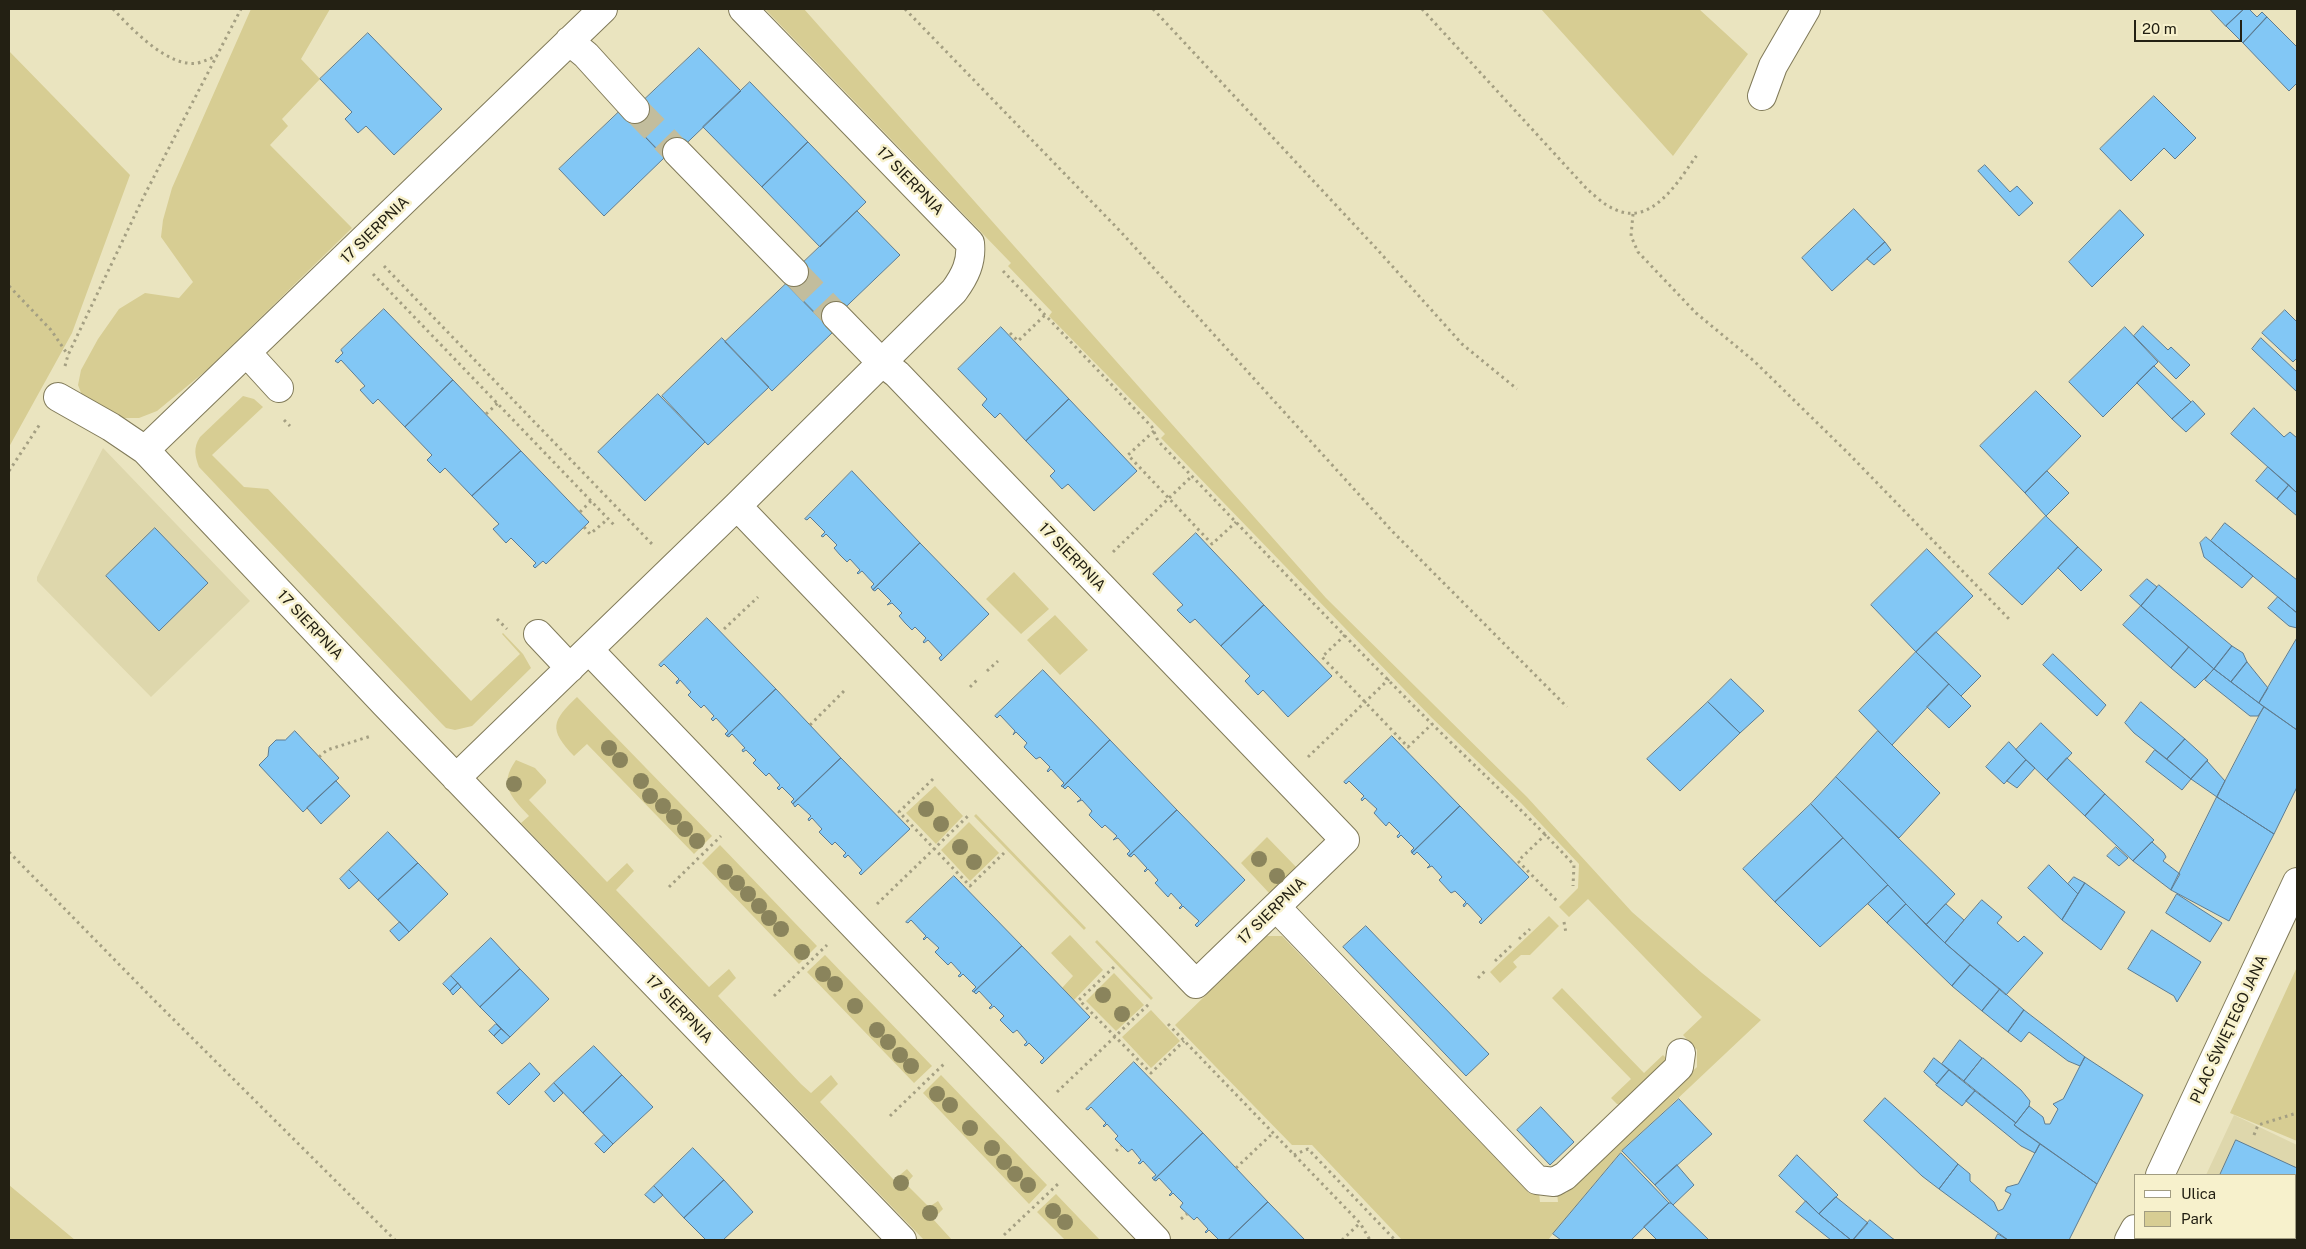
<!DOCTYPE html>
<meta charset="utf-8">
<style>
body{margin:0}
#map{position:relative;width:2306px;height:1249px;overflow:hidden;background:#eae4bf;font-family:"Public Sans",sans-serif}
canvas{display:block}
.frame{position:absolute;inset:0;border:10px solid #232013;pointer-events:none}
.legend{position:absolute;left:2134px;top:1174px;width:162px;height:65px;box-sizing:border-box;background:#f7f1cc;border:1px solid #a29d82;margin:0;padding:6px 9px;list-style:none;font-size:15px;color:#232013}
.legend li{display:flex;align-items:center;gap:10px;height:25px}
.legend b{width:25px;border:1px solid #a29d82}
.scale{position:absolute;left:2134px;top:20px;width:108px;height:22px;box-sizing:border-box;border:2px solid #232013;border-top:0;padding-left:6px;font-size:15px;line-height:18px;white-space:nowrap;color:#232013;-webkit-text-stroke:4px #f7f1cc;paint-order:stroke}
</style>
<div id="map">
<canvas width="2306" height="1249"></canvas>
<div class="frame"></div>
<ul class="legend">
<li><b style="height:6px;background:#fff"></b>Ulica</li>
<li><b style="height:14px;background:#d7cd93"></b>Park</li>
</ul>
<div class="scale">20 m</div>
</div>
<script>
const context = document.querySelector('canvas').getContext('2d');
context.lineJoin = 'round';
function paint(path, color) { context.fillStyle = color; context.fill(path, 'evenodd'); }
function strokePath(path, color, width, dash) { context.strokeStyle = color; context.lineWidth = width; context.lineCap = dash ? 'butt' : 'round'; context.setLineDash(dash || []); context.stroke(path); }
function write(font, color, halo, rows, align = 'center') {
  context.font = font + ' "Public Sans",sans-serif'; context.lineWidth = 5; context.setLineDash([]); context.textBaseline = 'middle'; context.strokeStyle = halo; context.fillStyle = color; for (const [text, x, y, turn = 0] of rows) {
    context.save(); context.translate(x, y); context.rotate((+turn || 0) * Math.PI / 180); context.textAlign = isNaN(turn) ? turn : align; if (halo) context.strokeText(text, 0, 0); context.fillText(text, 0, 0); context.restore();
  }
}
const built = new Path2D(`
 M103,448L250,601L151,697L37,581V577Z
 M2234,1115L2297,1145V1240H2176L2177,1238H2295V1175H2206Z`);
const green = new Path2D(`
 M251,9H330L301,59L320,79L282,119L288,126L270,145L352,228L208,369L157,411L139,418H119L83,398L78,385L81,370L98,339L119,309L145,293L179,298L193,282L161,237L163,220L172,188Z
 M765,9H804L1326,598L1527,797L1632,912L1702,973L1761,1020L1621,1152L1548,1240H1402L1312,1145H1292L1175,1025L1267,936H1282L1529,1193H1539L1540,1202H1558L1557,1193H1566L1697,1067V1050L1683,1035L1702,1017L1588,899L1569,917L1559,907L1578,888L1579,864L1521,803L1432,718L1161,438L1165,434L1049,316L1052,312L1008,266L1011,263Z
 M1541,9H1699L1748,54L1673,156Z
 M9,51L130,175L72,333L9,447Z
 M243,396L254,399L263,407L212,455L244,487L268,489L471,701L520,654L502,634L503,633L523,654L531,668L472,726L455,730L446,728L442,724L199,467C195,456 193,448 200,437Z
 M1014,572L1049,609L1021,634L986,599Z
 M1055,615L1088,650L1060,675L1027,640Z
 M577,697L712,836L694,854L587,744L574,756C548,729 552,721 577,697Z
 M516,760L535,768L546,780V783L529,800L607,882L627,863L634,871L616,890L709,987L729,969L736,978L718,996L801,1084L811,1093L831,1075L838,1084L820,1102L894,1180L907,1169L913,1176L906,1184L929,1207L938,1201L943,1209L933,1219L952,1240H924L521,823L529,816C511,796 498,786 516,760Z
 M935,786L963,816L936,844L906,813Z
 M976,814L1086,928L1084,930L974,816Z
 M969,822L999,853L970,881L941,850Z
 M1267,837L1297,868L1270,894L1241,863Z
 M720,845L817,946L799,964L702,863Z
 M1549,916L1559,926L1530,955H1521L1513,962L1517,967L1500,983L1490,972Z
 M1070,935L1103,970L1074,1000L1062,988L1073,976L1051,953Z
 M1097,940L1152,997L1153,998L1151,1000L1095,942Z
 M825,955L932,1066L914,1083L807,972Z
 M2297,967V1141L2230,1113Z
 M1114,973L1144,1005L1116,1031L1086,1001Z
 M1562,988L1644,1073L1663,1055L1665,1057V1065L1624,1104H1617L1611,1098L1631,1079L1552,998Z
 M1151,1010L1180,1041L1151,1068L1122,1037Z
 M941,1075L1047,1185L1029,1204L923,1093Z
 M9,1185L75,1240H9Z
 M1056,1194L1100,1240H1065L1037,1212Z`);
const building = new Path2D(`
 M2210,9H2244L2226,26Z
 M2244,9H2249L2257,17L2262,12L2267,17L2243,43L2226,26Z
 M2267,17L2297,47V83L2289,91L2243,43Z
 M368,33L442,109L394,155L366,126L358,133L345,119L352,112L320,79Z
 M699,48L741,91L668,161L626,117Z
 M750,82L808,142L762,187L703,127Z
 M2154,96L2196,138L2175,159L2164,148L2131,181L2100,149Z
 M620,111L665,157L604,216L559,169Z
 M808,142L866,202L820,247L762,187Z
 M1985,165L2010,192L2017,186L2033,203L2019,216L1978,171Z
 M1854,209L1885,242L1832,291L1802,258Z
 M2120,210L2144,235L2092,287L2069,262Z
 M857,211L900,255L827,325L784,281Z
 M1885,242L1891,250L1874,265L1867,259Z
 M786,284L833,332L772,391L725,342Z
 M384,309L453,380L405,427L378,399L373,404L360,390L365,386L341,360L338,363L335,361L343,353L341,350Z
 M2285,310L2297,322V358L2293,362L2262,333Z
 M2143,326L2168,350L2171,347L2190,365L2176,379L2134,336Z
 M1001,327L1069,399L1026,441L1000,413L995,418L982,405L987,399L958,369Z
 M2125,327L2158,362L2103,417L2069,382Z
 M722,338L769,387L708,445L662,396Z
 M2261,338L2297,372V392L2252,349Z
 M2154,366L2191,402L2172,419L2137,383Z
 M453,380L521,451L472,496L445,468L440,473L427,460L432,455L405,427Z
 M2036,391L2081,436L2025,493L1980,446Z
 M658,394L705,442L645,501L598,452Z
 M1069,399L1137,471L1094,511L1068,484L1062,489L1050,476L1055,471L1026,441Z
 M2193,401L2205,414L2186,432L2172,419Z
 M2254,408L2284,437L2290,432L2297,438V493L2231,434Z
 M521,451L589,522L546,564L543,561L535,568L533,566L536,563L511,538L506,543L493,529L499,524L472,496Z
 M2268,467L2289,485L2277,499L2256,481Z
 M852,471L920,543L873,590L871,587L874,584L862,571L858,574L857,573L860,570L850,559L847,562L840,555L834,548L837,545L826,534L823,537L821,536L825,532L810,517L807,520L805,519Z
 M2047,471L2069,493L2046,516L2025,493Z
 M2289,485L2297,493V516L2277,499Z
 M2046,516L2078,547L2022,605L1989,574Z
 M2225,523L2297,580V613L2211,541Z
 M155,528L208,583L159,631L106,576Z
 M1196,533L1264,605L1221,646L1195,619L1190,623L1177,610L1183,605L1153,574Z
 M2206,537L2253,576L2242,588L2204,557L2200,543Z
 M920,543L989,614L941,661L939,658L942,655L928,640L924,643L923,642L926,638L915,627L912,630L905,623L899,616L902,613L892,603L887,605L891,601L878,588L875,591L873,590Z
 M2078,547L2102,570L2081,591L2058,568Z
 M1927,549L1973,596L1916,652L1871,605Z
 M2147,579L2157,587L2141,606L2130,596Z
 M2159,585L2232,646L2214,669L2141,606Z
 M2278,597L2297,613V628L2289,626L2268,608Z
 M1264,605L1332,676L1288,717L1263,690L1258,695L1245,681L1250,676L1221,646Z
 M2141,606L2189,647L2171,668L2123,625Z
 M707,618L776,689L727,736L725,734L728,731L716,718L713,721L711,719L714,716L704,705L701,708L688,695L691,692L680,680L677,684L676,682L679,679L664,664L661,667L659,665Z
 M1936,632L1981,676L1961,696L1916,652Z
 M2297,638V730L2259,703Z
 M2232,646L2243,653L2247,662L2231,682L2214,669Z
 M2189,647L2214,669L2195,688L2171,668Z
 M1916,652L1949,684L1892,745L1859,711Z
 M2053,654L2106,705L2097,716L2043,665Z
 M2247,662L2268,688L2259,703L2231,682Z
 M2214,669L2264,707L2258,716H2250L2205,680Z
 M1043,670L1110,740L1063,787L1061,786L1064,783L1051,769L1048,772L1047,771L1050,767L1040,757L1036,759L1024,747L1027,743L1016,732L1013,735L1015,731L1000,715L997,718L995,716Z
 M1731,679L1764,711L1740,733L1708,702Z
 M1949,684L1971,706L1949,728L1927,707Z
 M776,689L841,758L793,804L791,802L794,799L782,787L779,790L777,788L780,785L769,773L766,776L753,763L756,760L746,750L743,752L742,750L745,748L732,734L729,737L727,736Z
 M1708,702L1740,733L1680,791L1647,759Z
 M2141,702L2185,739L2167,759L2134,733L2125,723Z
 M2264,707L2297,730V787L2274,834L2217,797Z
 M2041,723L2072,753L2047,780L2016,750Z
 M295,731L339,778L303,812L259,765L268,756L269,747L276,740H285Z
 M1878,731L1940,793L1899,838L1836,777Z
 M1392,736L1460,806L1412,853L1411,851L1414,848L1401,835L1398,838L1397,836L1400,833L1389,822L1386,826L1374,813L1377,809L1365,798L1362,801L1361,799L1364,796L1349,781L1346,784L1344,782Z
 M2185,739L2208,760L2191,779L2167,759Z
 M1110,740L1177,810L1129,856L1127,854L1130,851L1118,838L1113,840L1117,836L1105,825L1102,828L1089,815L1092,811L1082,800L1077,802L1081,799L1068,786L1065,789L1063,787Z
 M2009,742L2026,760L2004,784L1986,767Z
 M2155,750L2191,779L2182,790L2146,762Z
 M841,758L910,829L861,875L859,873L862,870L848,855L845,858L843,856L846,853L835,842L832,845L819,832L822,829L812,818L809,821L808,819L811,816L798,804L795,807L793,804Z
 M2067,758L2105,794L2085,816L2047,780Z
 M2026,760L2035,768L2017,788L2007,781Z
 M2207,761L2225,781L2217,797L2191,779Z
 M1836,777L1955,894L1926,925L1811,804Z
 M336,781L350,796L321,824L307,808Z
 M2105,794L2154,840L2133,861L2085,816Z
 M2217,797L2274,834L2229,921L2171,890Z
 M1811,804L1843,838L1775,902L1743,869Z
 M1460,806L1529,877L1481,924L1479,922L1482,919L1467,903L1464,907L1463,905L1466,902L1455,891L1451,893L1439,880L1442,877L1432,866L1427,868L1430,865L1417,852L1414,855L1412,853Z
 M1177,810L1245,880L1197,927L1195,925L1199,921L1183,906L1180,909L1179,908L1182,905L1171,893L1168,897L1155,883L1158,880L1148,869L1145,872L1144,871L1147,868L1134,854L1131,857L1129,856Z
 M388,832L418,863L378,900L349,870Z
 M1843,838L1888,885L1820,947L1775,902Z
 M2152,842L2164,853L2166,857L2163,861L2180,874L2171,890L2133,861Z
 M2116,847L2128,858L2119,866L2107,856Z
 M418,863L448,894L409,932L378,900Z
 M2049,865L2078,894L2062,920L2028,888Z
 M349,870L359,880L349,889L340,879Z
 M954,876L1022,946L974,992L972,991L976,987L963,974L960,977L958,976L961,973L951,962L948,965L935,952L939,948L927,937L924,940L923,939L926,936L911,920L908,923L906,922Z
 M2074,877L2085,883L2078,894L2068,884Z
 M2085,883L2125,912L2101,950L2062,920Z
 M1888,885L1906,904L1887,923L1868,904Z
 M2177,894L2222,923L2210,942L2166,913Z
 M1982,900L2002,917L1997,923L2018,942L2024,936L2043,953L2006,995L1945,943Z
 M1906,904L1945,943L1970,965L1952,986L1887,923Z
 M1946,904L1964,920L1945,943L1926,925Z
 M400,922L409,932L399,941L390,931Z
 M1366,926L1489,1054L1466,1076L1343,947Z
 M2152,930L2201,962L2177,1002L2174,996L2128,969Z
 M491,938L520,969L480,1007L451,976Z
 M1022,946L1090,1017L1042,1064L1040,1062L1044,1058L1029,1043L1026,1046L1024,1045L1027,1042L1017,1030L1013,1033L1000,1020L1004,1016L994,1006L990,1009L989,1008L992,1005L979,991L976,994L974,992Z
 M1970,965L2000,989L1982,1011L1952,986Z
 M520,969L549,999L510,1037L480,1007Z
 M451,976L458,983L450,991L443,984Z
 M458,983L461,987L453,995L450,991Z
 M2000,989L2024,1010L2008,1032L1982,1011Z
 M2024,1010L2085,1057L2080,1066L2068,1061L2029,1032L2021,1042L2008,1032Z
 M496,1024L501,1029L494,1036L489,1031Z
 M501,1029L510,1037L502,1044L494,1036Z
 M1960,1040L1982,1058L1964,1081L1942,1064Z
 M594,1046L622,1075L583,1113L554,1083Z
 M2085,1057L2143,1095L2097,1184L2014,1125L2029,1106L2043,1117L2045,1124H2050L2058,1109L2053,1104L2063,1099Z
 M1934,1058L1949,1070L1937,1084L1924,1072Z
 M1983,1058L2021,1090L2030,1101L2029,1106L2016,1123L1964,1081Z
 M1134,1062L1203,1133L1154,1180L1152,1178L1156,1175L1143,1161L1140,1164L1138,1163L1141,1160L1132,1149L1128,1152L1115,1139L1118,1136L1107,1124L1104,1127L1103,1126L1106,1123L1091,1107L1088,1110L1086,1109Z
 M530,1063L540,1074L509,1105L497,1093Z
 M1949,1070L1975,1091L1962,1106L1936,1085Z
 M622,1075L653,1107L613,1144L583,1113Z
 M554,1083L563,1093L554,1102L545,1092Z
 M1975,1091L2016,1123L2014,1125L2019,1129L2040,1144L2035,1153L2021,1146L1966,1101Z
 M1885,1098L1958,1164L1939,1189L1922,1176L1864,1121Z
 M1679,1099L1712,1134L1655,1185L1622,1151Z
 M1541,1107L1574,1142L1550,1165L1517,1130Z
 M1203,1133L1268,1202L1228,1240H1219L1209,1230L1206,1233L1205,1232L1208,1229L1197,1217L1194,1220L1180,1207L1183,1203L1173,1193L1170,1196L1169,1195L1172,1192L1159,1178L1156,1181L1154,1180Z
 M604,1135L613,1144L604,1153L595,1144Z
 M2236,1140L2297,1168V1209L2295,1215V1175H2220Z
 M2040,1144L2097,1184L2069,1240H2008L1939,1189L1958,1164L1970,1174V1181L1994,1202L1998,1211L2003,1209L2011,1194L2005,1191L2007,1187L2018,1184Z
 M693,1148L724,1180L684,1218L654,1186Z
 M1621,1153L1669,1203L1631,1240H1561L1553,1234Z
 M1797,1155L1838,1195L1819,1214L1779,1176Z
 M1677,1165L1694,1185L1673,1205L1655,1185Z
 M724,1180L753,1212L723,1240H706L684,1218Z
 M654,1186L663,1195L654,1203L645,1195Z
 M1836,1197L1868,1223L1853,1240H1851L1819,1214Z
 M1806,1201L1819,1214L1851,1240H1831L1796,1212Z
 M1268,1202L1305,1240H1228Z
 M1669,1203H1671L1709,1240H1657L1644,1227Z
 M1870,1220L1892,1238L1895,1240H1853Z
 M1998,1234L2008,1240H1995Z
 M2190,1238H2284L2283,1240H2189Z`);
const minorTunnel = new Path2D(`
 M635,109L677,152
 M794,272L836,316`);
const path = new Path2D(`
 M113,9C132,29 168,68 198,63C205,61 211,58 217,56
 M905,9L1121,232L1392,531L1567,707
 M1153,9L1375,247L1462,344L1517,389
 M1422,9L1586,188C1594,195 1604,205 1614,209C1652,228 1679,180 1697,155
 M1633,214L1631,236L1638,252L1696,313L1754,361L1849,454L2010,620
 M384,266L652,544
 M1003,271L1152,427L1158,441C1249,535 1339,632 1432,724C1480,771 1529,816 1574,865L1573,886
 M373,274L616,527
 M9,286L51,330L68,355
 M1010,333L1018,341L1045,315
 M65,366L68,355L144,196L241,9
 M486,414L498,403
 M284,420L290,426
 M1154,431L1128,455L1212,544L1236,522
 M9,471L40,424
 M580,512L592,500
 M584,527L590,534L608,519
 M1113,552L1192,476
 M497,619L507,629
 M724,629L758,597
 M1345,635L1322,657L1408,747L1432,724
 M987,671L998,661
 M970,687L979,678
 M810,725L846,689
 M319,757L327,750L371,736
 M1308,757L1389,679
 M933,779L899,812L970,886L1004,853
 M1546,834L1518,861L1558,902
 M9,852L153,999L395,1240
 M669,887L721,836
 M877,904L968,816
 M1564,922L1566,933
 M1519,939L1530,929
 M1495,961L1511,946
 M1114,967L1079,1000L1151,1073L1184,1041
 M1478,978L1487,969
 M774,996L827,945
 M1168,1024L1360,1223L1370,1240
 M1057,1092L1149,1004
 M890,1116L944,1064
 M2254,1135L2258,1125L2297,1113
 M1116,1151L1121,1146
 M1294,1155L1308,1149L1395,1240
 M1236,1168L1273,1133
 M1181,1219L1187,1214
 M1004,1235L1058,1184
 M1342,1240L1360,1223`);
const minor = new Path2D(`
 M569,41L586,55L635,109
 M1762,96L1773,66L1806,9
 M677,152L794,272
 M247,353L279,388
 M58,397L111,427L145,450L385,704L902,1240
 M145,450L603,9
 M737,506L1196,984L1345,840L897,374L880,361L836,316
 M538,634L570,668
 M589,650L1156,1240
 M456,778L737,506L954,291C965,276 972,262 970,243L743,9
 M1276,907L1537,1180L1554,1182L1565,1176L1679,1067L1681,1053
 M2160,1175L2297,882
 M2129,1240L2135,1229`);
const trees = [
 [609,748],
 [620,760],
 [641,781],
 [514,784],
 [650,796],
 [663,806],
 [926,809],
 [674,817],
 [941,824],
 [685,829],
 [697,841],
 [960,847],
 [1259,859],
 [974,862],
 [725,872],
 [1277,876],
 [737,883],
 [748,894],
 [759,906],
 [769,918],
 [781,929],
 [802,952],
 [823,974],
 [835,984],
 [1103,995],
 [855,1006],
 [1122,1014],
 [877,1030],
 [888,1042],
 [900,1055],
 [911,1066],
 [937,1094],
 [950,1105],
 [970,1128],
 [992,1148],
 [1004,1162],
 [1015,1174],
 [901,1183],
 [1028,1185],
 [1053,1211],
 [930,1213],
 [1065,1222]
];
const streetNames = [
 ["17 SIERPNIA",910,181,46],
 ["17 SIERPNIA",375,230,-44],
 ["17 SIERPNIA",1072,557,46],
 ["17 SIERPNIA",310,625,47],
 ["17 SIERPNIA",1272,911,-44],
 ["17 SIERPNIA",679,1009,46],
 ["PLAC ŚWIĘTEGO JANA",2229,1029,-65]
];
paint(built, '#ded7ac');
paint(green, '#d7cd93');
paint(building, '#82c7f5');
strokePath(building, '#5d7c92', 1);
strokePath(minorTunnel, '#c2bd9d', 28, [28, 14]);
strokePath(minor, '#807a59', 30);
strokePath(path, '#a49f82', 3, [2.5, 4]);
strokePath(minor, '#fff', 28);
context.fillStyle = '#8a845c';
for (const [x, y] of trees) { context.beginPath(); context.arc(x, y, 8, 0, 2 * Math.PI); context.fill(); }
write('15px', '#232013', '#f7f1cc', streetNames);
</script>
